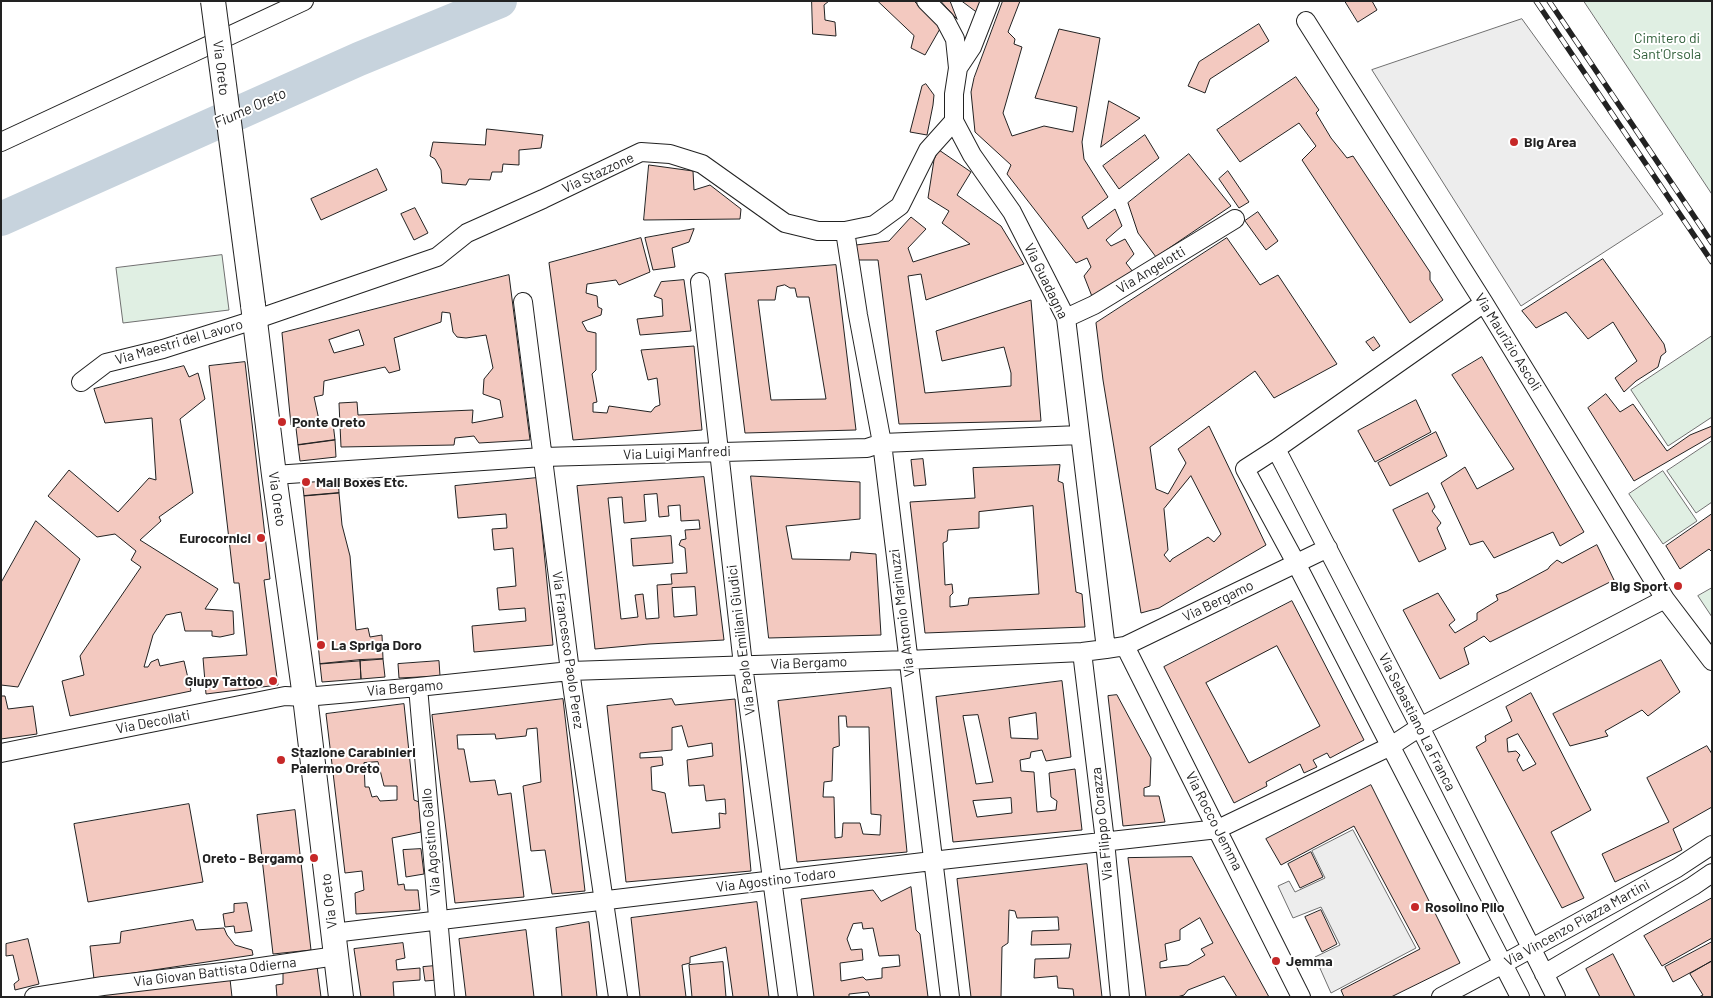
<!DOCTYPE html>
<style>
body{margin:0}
#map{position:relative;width:1713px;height:998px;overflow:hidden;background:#fff;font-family:Barlow,sans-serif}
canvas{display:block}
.frame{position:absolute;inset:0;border:2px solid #222;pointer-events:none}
</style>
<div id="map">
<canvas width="1713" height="998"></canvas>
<div class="frame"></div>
</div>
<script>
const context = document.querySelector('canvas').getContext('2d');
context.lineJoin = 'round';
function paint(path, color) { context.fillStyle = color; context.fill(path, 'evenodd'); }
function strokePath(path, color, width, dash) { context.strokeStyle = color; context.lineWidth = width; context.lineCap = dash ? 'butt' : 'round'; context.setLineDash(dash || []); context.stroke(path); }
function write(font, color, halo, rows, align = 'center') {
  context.font = font + ' Barlow,sans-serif'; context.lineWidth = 4; context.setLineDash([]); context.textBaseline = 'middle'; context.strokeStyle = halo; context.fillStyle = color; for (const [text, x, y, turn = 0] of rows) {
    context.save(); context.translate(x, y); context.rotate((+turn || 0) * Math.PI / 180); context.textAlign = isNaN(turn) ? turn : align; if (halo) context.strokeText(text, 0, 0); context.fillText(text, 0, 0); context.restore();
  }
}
const green = new Path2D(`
 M1584,1H1712V194Z
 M222,255L229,310L123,323L116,268Z
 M1712,336V417L1668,446L1631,390Z
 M1712,441V502L1696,513L1667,471Z
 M1663,471L1697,521L1663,544L1629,494Z
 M1712,588V617L1698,596Z`);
const parking = new Path2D(`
 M1522,19L1663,214L1521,306L1372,70Z
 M1353,830L1416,948L1331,993L1315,957L1340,945L1321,907L1293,918L1278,886L1289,881L1295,892L1325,878L1312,851Z`);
const river = new Path2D(`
 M1,219L359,59L500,1`);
const building = new Path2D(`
 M812,1H829L824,5L825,20L835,22L836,36L813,34Z
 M878,1H914L941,27L925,55L911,48L914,36Z
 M941,1H950L957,19Z
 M962,1H982L977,12Z
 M1003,1H1020L1008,32L1015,39L1014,44L1022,47L1003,113L1012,136L1044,126L1073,132L1077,107L1035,98L1059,29L1100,38L1082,142L1084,159L1108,197L1082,217L1088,229L1115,209L1122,226L1106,240L1111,246L1125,239L1134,254L1126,263L1133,272L1093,299L1084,276L1091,267L1087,258L1076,263L1007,174L1011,165L975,132L971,92L974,78Z
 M1345,1H1372L1377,10L1358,22Z
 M1259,24L1269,41L1210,79L1205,93L1188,86L1199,62Z
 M1296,77L1319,110L1316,113L1331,138L1347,158L1353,156L1430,272V280L1443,300L1410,323L1302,160L1316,146L1299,123L1240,162L1217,130Z
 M926,84L934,95L933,105L927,135L910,132L922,86Z
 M1109,101L1140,118L1101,147Z
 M487,129L543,135L541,148L519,150V165L503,164L502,172H492L490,180L469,179L466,185L442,183L441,170L435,159L430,156L433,142L485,145Z
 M1145,135L1159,158L1119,189L1103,166Z
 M939,150L971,172L957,195L1001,226L1024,264L926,300L921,274L908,276L925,393L1011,386V373L1004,347L942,361L936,331L1031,300L1041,421L899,424L878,260H854L856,245L889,241L911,217L926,229L908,248L913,262L970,244L942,223L949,211L928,198L934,160Z
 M1189,154L1231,206L1156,257L1138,233L1128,203Z
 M649,165L693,171L694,190L710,185L741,209L740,219L644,220Z
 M377,169L387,190L321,220L311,199Z
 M1228,171L1249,202L1239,208L1219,179Z
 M415,208L428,233L414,240L401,214Z
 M1258,212L1278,241L1266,250L1245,221Z
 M694,229L689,242L672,248L675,267L653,270L645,238Z
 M641,238L650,272L619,285L616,280L587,284L586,293L597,296L598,307L602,309L601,315L582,322L587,331L596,333V370L592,374L597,402L593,403V412L607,413L609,406L651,412L655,407L660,405L657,378L648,380L641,350L694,346L702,430L573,440L549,263Z
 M1227,238L1260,285L1278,275L1337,364L1274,398L1255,371L1150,447L1156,489L1168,494L1186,463L1178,449L1209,426L1266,545L1159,608L1141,613L1103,380L1096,323ZM1191,476L1221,534L1214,542L1208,537L1172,559L1170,562L1164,555L1168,550L1164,509Z
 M1603,259L1664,344L1666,352L1661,356L1658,367L1636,381L1624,392L1615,378L1637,361L1613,322L1588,339L1566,312L1536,328L1522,311Z
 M836,265L856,430L745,433L725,274ZM785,285L790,288H795L797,297H809L826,399L771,400L758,300H775L777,287Z
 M509,275L530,440L479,443L474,436L455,438L454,445L341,447L339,403L357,402L358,415L473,410L472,423L503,417L500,400L483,394L484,379L493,368L486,335L466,338L457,337L453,332L450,313L442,312L441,322L394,338L400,370L389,373L385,367L324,381L323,395L314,397L319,420L291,425L282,333ZM359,330L364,345L334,353L329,340Z
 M684,280L691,331L640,335L637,319L663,316L662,299L654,296L661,282Z
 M1374,337L1380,346L1373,351L1366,342Z
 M1482,357L1584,532L1560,546L1553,532L1494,558L1483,541L1470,545L1441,483L1465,467L1477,489L1514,469L1452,375Z
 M245,362L270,579L264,580L278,685L206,694L203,658L247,655L239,583H234L209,366Z
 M184,366L189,377L198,373L205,399L180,419L193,493L159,517L161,521L140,540L218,589L205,609L233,611L234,634L220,637L212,636V631H185L181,612L166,615L153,635L144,667H148L151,662L158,659L160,666L184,661L191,691L70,716L62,681L84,675L80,656L141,567L131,560L136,551L115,534L97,537L48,496L69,470L118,512L149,478L156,480L152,418L105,423L94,389Z
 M1606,394L1620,412L1633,404L1667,451L1690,435L1712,426V436L1634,481L1588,408Z
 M1416,400L1431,432L1375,462L1358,431Z
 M333,423L335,440L298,445L296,428Z
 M1436,432L1447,456L1390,486L1378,463Z
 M335,440L336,457L300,461L298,445Z
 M923,459L926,485L914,486L911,460Z
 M1060,465L1058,481L1063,483L1076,592L1082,594L1085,627L925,633L910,502L975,498L973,468ZM1033,506L1039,594L969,598L968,605L950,607V596L953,593L952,584L945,585L943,543L947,541L948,530L979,528V512Z
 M751,476L860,482V519L786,526L792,559L850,560L851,552L876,554L881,635L769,638Z
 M338,477L339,493L304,496L302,479Z
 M704,477L724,640L649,644L595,649L577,486ZM657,494L659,517L669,516L668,506L680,505L681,521L699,520L700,529L685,530L686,539L681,540L679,545L685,548L687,573L671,574L672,584L657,585L659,618L646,619L643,594L635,595L638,617L621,619L608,498L622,497L624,523L646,521L644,495ZM695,587L697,615L674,617L672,588Z
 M537,478L553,645L474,652L472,626L526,621L525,608L499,610L497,588L516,586L513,548L494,550L492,529L507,528L506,514L458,518L455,486Z
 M339,493L342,525L350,556L356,630L368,628L370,637L382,635L383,659L320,664L304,496Z
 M1428,493L1435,507L1432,511L1441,523L1437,528L1446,549L1419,562L1393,510Z
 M1712,514V552L1709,549L1680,569L1666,546Z
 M36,521L80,559L18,687L1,685V583Z
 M671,536L673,563L633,566L631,539Z
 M1597,545L1614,580L1490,642L1484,636L1464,648L1469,664L1440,679L1403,610L1438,593L1455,620L1449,625L1455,633L1477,620V613L1498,600L1496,595L1507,591L1548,569L1550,566L1557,560L1562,563Z
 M1292,601L1364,740L1330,758L1327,753L1313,760L1317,767L1304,773L1300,764L1266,782L1267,786L1234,803L1164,667ZM1277,646L1320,726L1249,763L1206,683Z
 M383,659L385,677L361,679L360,660Z
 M360,660L361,679L322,682L320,664Z
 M1661,660L1680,692L1648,716L1642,710L1605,731L1608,736L1570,746L1553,714Z
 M439,661L440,676L399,678L398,664Z
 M1062,681L1071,757L1046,761L1042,750L1031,752L1030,758L1020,760L1021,771L1034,772L1037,812L1056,810L1057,801L1051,797L1049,773L1075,769L1082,830L953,842L936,697ZM1036,713L1038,739L1011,738L1009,718ZM978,715L993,782L976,784L963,716ZM1011,798L1012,813L977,817L973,801Z
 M891,688L907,852L797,862L778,701ZM839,716H846L847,727H869L871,814L881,815L880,835L863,834L860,823H843L842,837L835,838L834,797H823L824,782L832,781L833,748L839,746Z
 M1531,693L1591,810L1551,832L1584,898L1562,908L1476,747L1486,741L1485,736L1512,721L1506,707ZM1518,734L1536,764L1523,771L1517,760L1520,755L1516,751L1508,752L1507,739Z
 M1117,695L1151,758L1150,786L1144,788V796H1159L1165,822L1123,826L1108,696Z
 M1,696H5L8,709L33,706L37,734L1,739Z
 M563,699L585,891L552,894L545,850L531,851L523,786L541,782L537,728L527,729L526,736L496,739L495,734L457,735L458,749H464L470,782L495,780L498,795L511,793L524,897L455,903L432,715Z
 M672,699L675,705L735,699L751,871L626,882L607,706ZM682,726L688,747L712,743L713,756L687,760L689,786L704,785L706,801L725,799L726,814L719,813L720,828L672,833L665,793L652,790L651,767L663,765L662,757L640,758V753L672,750V728Z
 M404,704L414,800L419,802L421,832L392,838L398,885L404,884L405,890H418L420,910L356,914L355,893L364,890L362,871L345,873L326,714ZM378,762L384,786H397V800L380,801L377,796L372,797L369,787H365L364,763Z
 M1707,746L1712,754V807L1673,829L1682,850L1615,882L1602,854L1669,822L1647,778Z
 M1371,785L1460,963L1391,997H1344L1341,990L1420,949L1354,826L1281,865L1266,839Z
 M189,804L203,882L88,902L74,824Z
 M295,810L311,950L273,954L257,815Z
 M421,849L424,874L406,877L403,850Z
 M1311,852L1323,877L1300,888L1288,864Z
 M1192,857L1269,997H1237L1224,976L1188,990L1184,995L1177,997H1146L1128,858ZM1200,918L1213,943L1201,949L1205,955L1188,965L1160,968V962L1167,960L1165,944L1180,940V930Z
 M1087,864L1102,997H1074L1073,989L1058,988L1057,976L1034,978L1035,959L1069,958L1071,944L1031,945L1032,931L1059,930L1058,917L1017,918L1015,911L1009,910L1008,943L1002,947L1001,997H971L957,879Z
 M911,887L916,930L920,934L928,997H870L868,992L849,994V997H814L801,899L873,890L881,901ZM862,923L863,929L873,928L879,956L899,955L900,966L882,968V978L866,980L863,977L841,981L840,963L863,960L862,949L851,950L847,939L853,924Z
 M1712,898V938L1662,966L1644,936Z
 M757,902L769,997H733L726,947L690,957V963L682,965L686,997H640L631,918Z
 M247,903L252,931L235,933L234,926L225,927L223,914L234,912V904Z
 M1321,910L1337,944L1322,952L1305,917Z
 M193,920L196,930L224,928L227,935L235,945L252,950L253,955L94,979L90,946L120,943L121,932Z
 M589,922L597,997H562L556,928Z
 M526,930L534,997H466L459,939Z
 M28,939L39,984L15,990L14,984L19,980L13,955L6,956V944Z
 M1712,942V961L1673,982L1665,967Z
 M403,943L405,958L396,960L397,970L420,968V980L393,982L394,997H361L354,949Z
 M1613,954L1635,997H1600L1586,969Z
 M1712,961V997H1699L1703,995L1690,974Z
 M723,962L726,997H692L689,965Z
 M317,966L321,997H277L276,985L283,984V971Z
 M435,966L437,980L425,981L423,967Z
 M230,979L232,997H62Z`);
const street = new Path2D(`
 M926,1L945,20L955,39L958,68L954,94V121L972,155L1012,212L1066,318L1106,649
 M1306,21L1484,303L1665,599L1712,661
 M958,68L972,47L990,1
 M1,142L304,1
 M845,231L858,315L882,443L950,997
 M700,282L743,665L788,997
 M523,302L570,671L618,997
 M1484,303L1276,449L1245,469L1296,563L1520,997
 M1066,318L1094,305L1235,219
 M81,382L106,363L163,349L254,320L437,257L467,233L543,199L641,152L670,154L702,164L785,223L818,231H845L874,225L900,206L928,150L954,121
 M1276,449L1420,727L1556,997
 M274,475L543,457L867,448L882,443L1080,435
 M1125,646L1301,997
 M1082,652L1105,841L1120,997
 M418,687L445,997
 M1,753L285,696L305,697L418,687L570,671L908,660L1082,652L1106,649L1125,646L1328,548
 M333,933L932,861L1218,829L1391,746L1420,727L1665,599
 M1544,974L1693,886L1712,873
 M34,997L103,986L240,970L336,956
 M1441,997L1503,964L1677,868L1712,845`);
const secondary = new Path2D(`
 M253,305L274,475L305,697L341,997`);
const rail = new Path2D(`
 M1536,1L1712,262
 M1549,1L1712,243`);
const secondaryBridge = new Path2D(`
 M213,1L253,305`);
const markers = [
 [1514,142,5,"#c62828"],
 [282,422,5,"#c62828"],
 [306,482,5,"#c62828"],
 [261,538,5,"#c62828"],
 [1678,586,5,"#c62828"],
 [321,645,5,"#c62828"],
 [273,681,5,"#c62828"],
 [281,760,5,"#c62828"],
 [314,858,5,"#c62828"],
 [1415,907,5,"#c62828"],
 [1276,961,5,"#c62828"]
];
const parkNames = [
 ["Cimitero di",1667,38],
 ["Sant'Orsola",1667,54]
];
const streetNames = [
 ["Via Oreto",221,68,83],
 ["Via Stazzone",598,173,-25],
 ["Via Angelotti",1151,270,-31],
 ["Via Guadagna",1046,281,64],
 ["Via Maestri del Lavoro",179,342,-16],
 ["Via Maurizio Ascoli",1508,342,58],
 ["Via Luigi Manfredi",677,453,-2],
 ["Via Oreto",277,499,82],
 ["Via Bergamo",1218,601,-26],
 ["Via Antonio Marinuzzi",902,613,-97],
 ["Via Paolo Emiliani Giudici",741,640,-97],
 ["Via Francesco Paolo Perez",568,650,82],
 ["Via Bergamo",809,663,-2],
 ["Via Bergamo",405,688,-5],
 ["Via Decollati",153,722,-11],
 ["Via Sebastiano La Franca",1417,722,63],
 ["Via Rocco Jemma",1214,821,63],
 ["Via Filippo Corazza",1102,824,-96],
 ["Via Agostino Gallo",431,842,-95],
 ["Via Agostino Todaro",776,880,-7],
 ["Via Oreto",329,901,-97],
 ["Via Vincenzo Piazza Martini",1577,923,-29],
 ["Via Giovan Battista Odierna",215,972,-7]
];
const poiNames = [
 ["Big Area",1524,142],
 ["Ponte Oreto",292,422],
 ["Mail Boxes Etc.",316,482],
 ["Eurocornici",251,538,"right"],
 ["Big Sport",1668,586,"right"],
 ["La Spriga Doro",331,645],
 ["Giupy Tattoo",263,681,"right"],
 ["Stazione Carabinieri",291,752],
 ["Palermo Oreto",291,768],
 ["Oreto - Bergamo",304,858,"right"],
 ["Rosolino Pilo",1425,907],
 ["Jemma",1286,961]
];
const waterNames = [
 ["Fiume Oreto",250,108,-24]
];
paint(green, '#e0efe3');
strokePath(green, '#6f6f6f', 1);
paint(parking, '#ededed');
strokePath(parking, '#6f6f6f', 1);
strokePath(river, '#c7d3dd', 34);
paint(building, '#f3c9c0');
strokePath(building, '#222', 1);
strokePath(street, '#222', 20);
strokePath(secondary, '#222', 26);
strokePath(street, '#fff', 18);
strokePath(secondary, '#fff', 24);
strokePath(rail, '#222', 5.5);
strokePath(rail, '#fff', 4, [11]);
strokePath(secondaryBridge, '#222', 26, []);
strokePath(secondaryBridge, '#fff', 24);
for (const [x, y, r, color] of markers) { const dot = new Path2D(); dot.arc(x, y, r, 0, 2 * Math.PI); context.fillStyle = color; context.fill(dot); strokePath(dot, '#fff', 2); }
write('14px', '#2f5e38', '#fff', parkNames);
write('14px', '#222', '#fff', streetNames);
write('bold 14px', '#222', '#fff', poiNames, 'left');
write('italic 15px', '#222', '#fff', waterNames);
</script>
